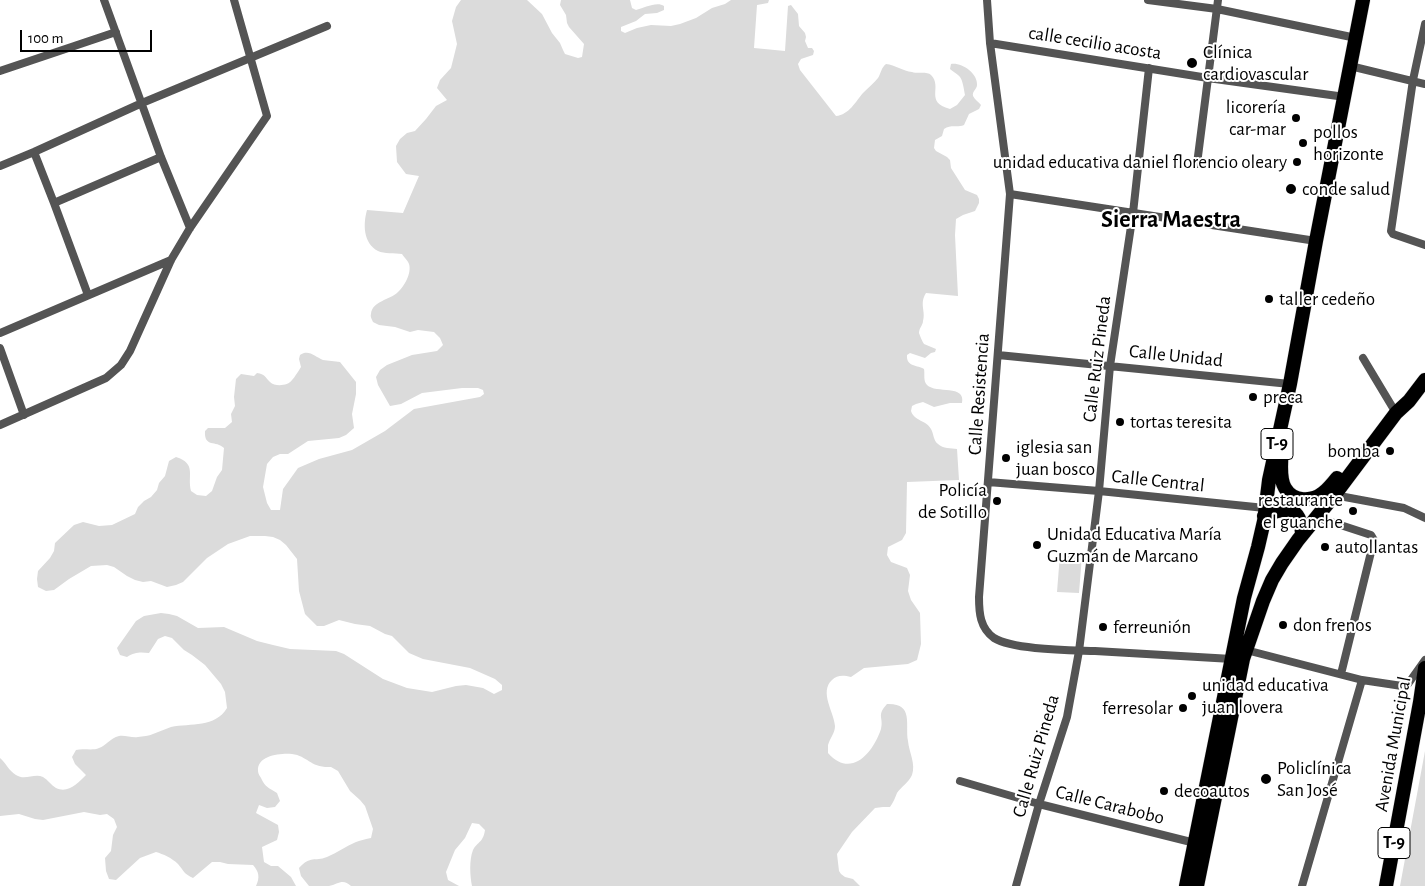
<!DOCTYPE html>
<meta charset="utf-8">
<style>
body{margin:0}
#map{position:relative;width:1425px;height:886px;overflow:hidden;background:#fff;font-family:"Alegreya Sans",sans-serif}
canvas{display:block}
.scale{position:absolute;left:20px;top:30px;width:132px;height:22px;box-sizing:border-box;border:2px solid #000;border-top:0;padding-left:6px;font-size:15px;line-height:18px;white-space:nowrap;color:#000;-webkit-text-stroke:4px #fff;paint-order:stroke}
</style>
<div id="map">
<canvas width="1425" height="886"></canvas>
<div class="scale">100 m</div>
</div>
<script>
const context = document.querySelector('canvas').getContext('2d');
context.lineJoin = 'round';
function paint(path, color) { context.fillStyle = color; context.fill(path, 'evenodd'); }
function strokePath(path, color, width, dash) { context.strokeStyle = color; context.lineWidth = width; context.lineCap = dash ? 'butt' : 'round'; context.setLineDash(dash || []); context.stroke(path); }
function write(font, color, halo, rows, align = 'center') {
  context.font = font + ' "Alegreya Sans",sans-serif'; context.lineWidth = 4; context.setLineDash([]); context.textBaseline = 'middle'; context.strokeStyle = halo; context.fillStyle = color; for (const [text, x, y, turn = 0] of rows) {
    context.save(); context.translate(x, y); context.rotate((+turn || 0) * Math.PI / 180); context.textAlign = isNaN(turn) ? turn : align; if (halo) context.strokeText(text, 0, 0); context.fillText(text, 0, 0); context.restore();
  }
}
const green = new Path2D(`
 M461,0H527L542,14L552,33L560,43L563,50L565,54L578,58L582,57L584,44L569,27L567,23L566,15L560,5L561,0H630L632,8L636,10C644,8 657,1 664,6V10L657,13L645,14L636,21L621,27V31L625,33L637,28L651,25L671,26L680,24L696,18L712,8L725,4L731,0H769L768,3L757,5L754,48L785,51L788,6L791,5L798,14L799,26L805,33L806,37L805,41L808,48H812L814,51L813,55L801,59L798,64L800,70L836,116C849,115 856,101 863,93C868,88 874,83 878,78C881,73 881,68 886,64C895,65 903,71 912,72C918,74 927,71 931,75C943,87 924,102 950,109L957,105L965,95C964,90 963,81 960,77C958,74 953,72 950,69L951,64C961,62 978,73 977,85C977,89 972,91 973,96C975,100 979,102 981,105L979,109L969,114L964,125C957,128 951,124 944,129L942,136L935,140L934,148L936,151L947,157L950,160L951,168L965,190L977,195L979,199V203L975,211L963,215L956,219L955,235L958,296L926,293C919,304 926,311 923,321C923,325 919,328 919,333C920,336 922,341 924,344L936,349L935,352L931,353L925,358L910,353L907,355C906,367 918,365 924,369C925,374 923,381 927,385C936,394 966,384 962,403H950L934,407L923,402L916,404L912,406L911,411C914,421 926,420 931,429C934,434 933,440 938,444C943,449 951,448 957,449L959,480L907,482L906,533L902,540L888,547L887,555L891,562L907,568L910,575L908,591L911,600L920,613L921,644L917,660L908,664L864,668L851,677C843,675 837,675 832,680C819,692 834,712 835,726C835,733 830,738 828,745C828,748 828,750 828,753C851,779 873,753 881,729C884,717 876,716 887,704C914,703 905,724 908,741C909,752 916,764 912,775C909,782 901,787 897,793C895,798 893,803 890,807H883L875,808L852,832L837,854L839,871L841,874L845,877L853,879L860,886H472C470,876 469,860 473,850C478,841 483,843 485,830L479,824L472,823L465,838L455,850L446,872L448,880L459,886H351C343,878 338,884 329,886C323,886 315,886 309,886L301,876L299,868C311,855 314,862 327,857C337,853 346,846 356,842C361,840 366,839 371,838L373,829L365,806L360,800L350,791L338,771L331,767C310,768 308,756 292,754C281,753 257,755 258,771C258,774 260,776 261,778C265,787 269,788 277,793L280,801L275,807L267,808L259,805L256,813L278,825L279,832L277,840L262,847L264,862L271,866H278L291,877L296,886H256C260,877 259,872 253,865L228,864L220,862H212L193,878C184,874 184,871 178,864C172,858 163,854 156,852L140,858L116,880L109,879L106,871L105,858L111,851L113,835L117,827L114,819L107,814L100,815L84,812L43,820L35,819L19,814L0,816V758C6,763 9,771 16,775C25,781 34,773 43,777C48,780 51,785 56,788C68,794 78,783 86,775L75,764L72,757L76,750C83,748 93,751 99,748C106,746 110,738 119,736C125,735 132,738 138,737C143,736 149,736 153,734C159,732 165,729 171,727C191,723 215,728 227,708L225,692L221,684L205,665L192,655L184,650L172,638L165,636L158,639L149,653C140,652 135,652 127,657L120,655L117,648L136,621L144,616L161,613L169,614L177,616L198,628L224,627L257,641L273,645L290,649L336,651L344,654L383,679L407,688L432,692L456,686L466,685L483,688L494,694L502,690V685L495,679L470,668L423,659L409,653L392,636L385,634L370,626L355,624L339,620L324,626H317L305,614L299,591L297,559L286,545L280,540L273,537L265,536H250L228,544L207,558L183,582L176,585L167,587L151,581L143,582L135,580L127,576L114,567L107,565L91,566L69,579L54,590L46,591L38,587L37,579L38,571L50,558L54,551L55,543L74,525L83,522L99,526L112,525L135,514L138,507L144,501L151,497L157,490L159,483L165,476L169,461L176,457C197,464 187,475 191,491L197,495L206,496L212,491L217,477L222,470L224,448C216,440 204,448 205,431L208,428H225L232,422L231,414L235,406L234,397L236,379L241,374L254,376L257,373C265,374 265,377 270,382C275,387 288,386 292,380C295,377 299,370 301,367L299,359L300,355C309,349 315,357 323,360C328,361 335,361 340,362L356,382V394L352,414L354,428L346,435L339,438L308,441L288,454H280L273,457L267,464L263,487L267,503L271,510H280L283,489L298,468L319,459L352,450L385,431L414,409L480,397L484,394L483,390L478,388H462L422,393L401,404L390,406L378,385L376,377L380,370L387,365L412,355L437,351L443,345L440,338L434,332L418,330L410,332L395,327L379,325L373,322C372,319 370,317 371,314C372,301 390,300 398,292C404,287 412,273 409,264C408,261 404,257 402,254C395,253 384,254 378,251C363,243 363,224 367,210L403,213L419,176L406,174L397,162L396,146L400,139L407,133L415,131L426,119L436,106L447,100L437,88L440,80L451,68L457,44L452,21L456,7Z
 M1060,554L1082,556L1079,593L1057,592Z
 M1425,751V886H1400Z`);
const street = new Path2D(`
 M104,0L161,157L190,228
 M987,0L990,43L1010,194L979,597C979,613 980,628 994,638C1014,650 1070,650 1095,651C1141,654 1186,656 1232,659
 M1148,0L1217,9L1356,38
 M1425,24L1413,80L1391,231L1393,234L1425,245
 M990,43L1208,78L1345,97
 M1350,66L1425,84
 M0,71L116,32
 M34,152L54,203L88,295
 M1197,164L1218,0
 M0,166L34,152L142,103L327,26
 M1010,194L1316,241
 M54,203L161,157
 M0,333L171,260
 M0,348L24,415
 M998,355L1290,384
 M1363,358L1396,413
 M0,425L106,378L121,365L130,351L171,260L190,228L267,116L234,0
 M988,482L1099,491L1265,508
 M1334,495L1404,508L1425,518
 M1316,517L1371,535L1374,540L1341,674
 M1246,650L1362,680L1402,686L1408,684L1425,660
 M960,781L1039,804L1195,843
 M1016,886L1039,804L1067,717L1079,651L1099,491L1110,366L1133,213L1149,68
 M1302,886L1362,680`);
const highway = new Path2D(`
 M1282,449C1281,461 1279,478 1285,488C1293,502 1312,502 1323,493C1328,489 1333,483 1337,478
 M1264,516C1287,506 1301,506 1302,535
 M1186,886L1244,598L1258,547L1264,521L1269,480L1290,384L1316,241L1363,0
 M1197,886L1243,659L1263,601L1272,580L1282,563L1298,540L1333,497L1396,413L1409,401L1425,380
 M1386,886L1420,702L1425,668`);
const markers = [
 [1192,63,6,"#000"],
 [1296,118,5,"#000"],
 [1303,143,5,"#000"],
 [1297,162,5,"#000"],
 [1291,189,6,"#000"],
 [1269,299,5,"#000"],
 [1253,397,5,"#000"],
 [1120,422,5,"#000"],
 [1390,451,5,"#000"],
 [1006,458,5,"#000"],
 [997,501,5,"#000"],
 [1353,511,5,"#000"],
 [1037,545,5,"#000"],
 [1325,547,5,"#000"],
 [1283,625,5,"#000"],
 [1103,627,5,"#000"],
 [1192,696,5,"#000"],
 [1183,708,5,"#000"],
 [1266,779,6,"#000"],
 [1164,791,5,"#000"]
];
const shields = [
 [1277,444,32],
 [1394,843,32]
];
const shieldNames = [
 ["T-9",1277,444],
 ["T-9",1394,843]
];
const streetNames = [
 ["calle cecilio acosta",1095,43,9],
 ["Calle Unidad",1176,356,6],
 ["Calle Ruiz Pineda",1097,359,-83],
 ["Calle Resistencia",979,394,-86],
 ["Calle Central",1158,481,6],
 ["Avenida Municipal",1393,744,-80],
 ["Calle Ruiz Pineda",1036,756,-74],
 ["Calle Carabobo",1110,805,14]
];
const poiNames = [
 ["Clínica",1203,52],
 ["cardiovascular",1203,74],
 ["licorería",1286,107,"right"],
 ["car-mar",1286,129,"right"],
 ["pollos",1313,132],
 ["horizonte",1313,154],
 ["unidad educativa daniel florencio oleary",1287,162,"right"],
 ["conde salud",1302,189],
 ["taller cedeño",1279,299],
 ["preca",1263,397],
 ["tortas teresita",1130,422],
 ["iglesia san",1016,447],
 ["juan bosco",1016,469],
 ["bomba",1380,451,"right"],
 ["Policía",987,490,"right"],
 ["de Sotillo",987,512,"right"],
 ["restaurante",1343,500,"right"],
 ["el guanche",1343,522,"right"],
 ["Unidad Educativa María",1047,534],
 ["Guzmán de Marcano",1047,556],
 ["autollantas",1335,547],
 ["don frenos",1293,625],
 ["ferreunión",1113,627],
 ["unidad educativa",1202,685],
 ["juan lovera",1202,707],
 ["ferresolar",1173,708,"right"],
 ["Policlínica",1277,768],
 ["San José",1277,790],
 ["decoautos",1174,791]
];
const districtNames = [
 ["Sierra Maestra",1171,220]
];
paint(green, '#dbdbdb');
strokePath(highway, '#dbdbdb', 15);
strokePath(street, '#545454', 8);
strokePath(highway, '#000', 14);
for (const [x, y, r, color] of markers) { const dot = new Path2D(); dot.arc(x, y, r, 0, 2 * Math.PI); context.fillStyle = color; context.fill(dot); strokePath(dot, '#fff', 2); }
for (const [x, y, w] of shields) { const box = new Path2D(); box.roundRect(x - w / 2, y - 15.5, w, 31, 4); context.fillStyle = '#fff'; context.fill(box); strokePath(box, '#000', 1); }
write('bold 18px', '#000', null, shieldNames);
write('19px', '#000', '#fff', streetNames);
write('19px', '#000', '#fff', poiNames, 'left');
write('bold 24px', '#000', '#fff', districtNames);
</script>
